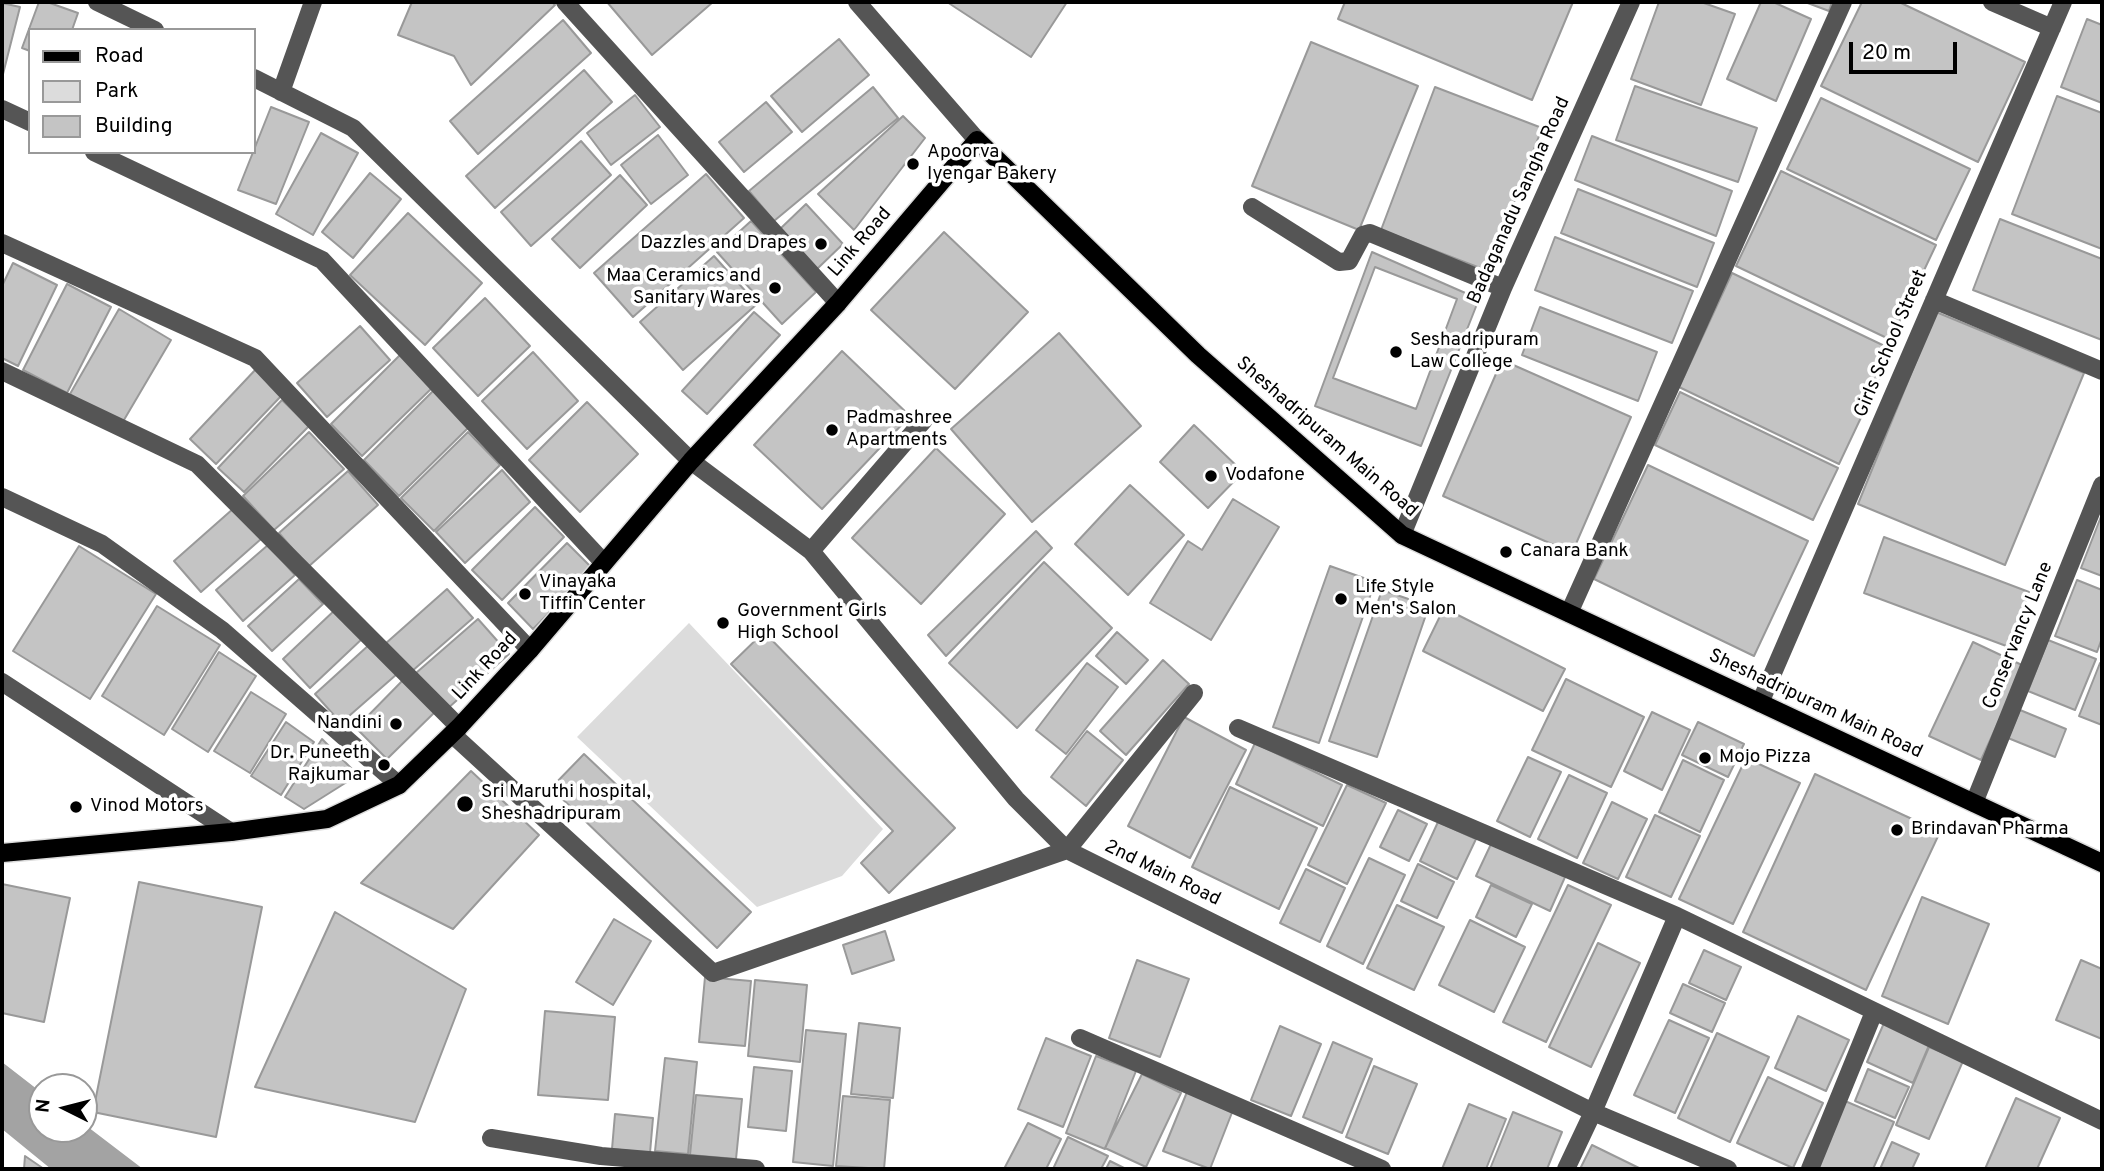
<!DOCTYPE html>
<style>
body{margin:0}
#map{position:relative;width:2104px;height:1171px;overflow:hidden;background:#fff;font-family:Overpass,sans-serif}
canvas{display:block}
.frame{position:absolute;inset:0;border:4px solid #000;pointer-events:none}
.legend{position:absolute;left:28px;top:28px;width:228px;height:126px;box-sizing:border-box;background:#fff;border:2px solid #999;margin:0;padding:9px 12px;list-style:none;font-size:21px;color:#000}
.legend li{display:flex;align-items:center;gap:14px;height:35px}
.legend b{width:35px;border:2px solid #999}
.north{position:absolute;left:28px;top:1073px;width:70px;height:70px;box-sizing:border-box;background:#fff;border:2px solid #999;border-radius:50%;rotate:276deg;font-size:19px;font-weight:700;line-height:28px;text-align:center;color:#000}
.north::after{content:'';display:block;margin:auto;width:24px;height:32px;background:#000;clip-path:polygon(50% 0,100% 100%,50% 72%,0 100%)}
.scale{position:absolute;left:1849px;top:42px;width:108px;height:32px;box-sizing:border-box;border:4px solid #000;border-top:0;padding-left:9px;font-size:21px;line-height:24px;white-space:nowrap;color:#000;-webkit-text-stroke:5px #fff;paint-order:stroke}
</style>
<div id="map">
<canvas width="2104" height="1171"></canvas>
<div class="frame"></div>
<ul class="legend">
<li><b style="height:9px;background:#000"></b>Road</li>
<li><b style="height:19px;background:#dcdcdc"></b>Park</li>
<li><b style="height:19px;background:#c4c4c4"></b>Building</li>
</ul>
<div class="north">N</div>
<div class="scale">20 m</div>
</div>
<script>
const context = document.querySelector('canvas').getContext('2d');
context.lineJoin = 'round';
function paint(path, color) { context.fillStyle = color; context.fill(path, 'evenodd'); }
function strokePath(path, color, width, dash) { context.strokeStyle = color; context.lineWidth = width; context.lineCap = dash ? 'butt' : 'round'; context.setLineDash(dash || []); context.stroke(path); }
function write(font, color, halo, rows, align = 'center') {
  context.font = font + ' Overpass,sans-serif'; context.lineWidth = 7; context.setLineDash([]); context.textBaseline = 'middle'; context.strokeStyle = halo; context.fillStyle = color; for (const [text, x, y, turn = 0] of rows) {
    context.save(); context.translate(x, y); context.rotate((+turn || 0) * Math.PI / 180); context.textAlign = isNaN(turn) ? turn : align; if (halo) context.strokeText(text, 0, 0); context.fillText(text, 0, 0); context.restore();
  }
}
const green = new Path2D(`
 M689,623L883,829L842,876L757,907L577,737Z`);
const water = new Path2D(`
 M2,1062L42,1093V1129H84V1124L143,1169H51L2,1129Z`);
const building = new Path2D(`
 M39,2H47L78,13L72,30H30V51L22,48Z
 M412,2H552L555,5L471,85L454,56L398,35Z
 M607,2H713L652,55Z
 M947,2H1067L1031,57Z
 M1345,2H1573L1532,100L1338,19Z
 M1659,2H1701L1735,14L1701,105L1631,79Z
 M1761,2H1773L1811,19L1776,101L1727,79Z
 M1805,2H1832L1829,11Z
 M1862,2H1899L2025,62L1978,162L1821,86Z
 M2,3L20,7L2,78Z
 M2087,19L2102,25V103L2061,87Z
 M563,20L591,53L478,154L450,121Z
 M839,39L869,75L802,132L771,96Z
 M1311,42L1418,86L1359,230L1252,186Z
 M584,70L612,102L495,208L466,176Z
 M1635,86L1757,128L1738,182L1616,140Z
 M873,87L898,118L774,221L749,191Z
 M1435,87L1542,128L1488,271L1381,230Z
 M635,95L660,127L611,165L587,133Z
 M2057,96L2102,113V249L2012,214Z
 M1821,98L1970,169L1936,240L1787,169Z
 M766,102L792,132L744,172L719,142Z
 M271,107L309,122L276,204L238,190Z
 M903,116L925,138L854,230L818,194Z
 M321,133L358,153L313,235L276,214Z
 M658,135L688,175L651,204L621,165Z
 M1592,136L1732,191L1716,236L1575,180Z
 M581,141L611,175L531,246L501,212Z
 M1781,171L1936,245L1891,340L1736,266Z
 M370,173L401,199L353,258L322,232Z
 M706,174L744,218L633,317L594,273Z
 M620,175L647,205L580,268L552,239Z
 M1578,189L1714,243L1697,287L1561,233Z
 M806,204L843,244L817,269L780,229Z
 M408,213L482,283L425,345L350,275Z
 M2000,219L2102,259V340L1973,290Z
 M751,221L816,292L782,324L717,252Z
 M944,232L1028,312L955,389L871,310Z
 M1555,237L1693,291L1672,343L1535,290Z
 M1372,252L1479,299L1421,446L1315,406Z
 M714,256L757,304L683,370L640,322Z
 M13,263L57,285L18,366L2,358V286Z
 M1375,267L1457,299L1416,409L1333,378Z
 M1732,273L1893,350L1839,464L1679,387Z
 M67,284L111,307L67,393L23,370Z
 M485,298L530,346L478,396L433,348Z
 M1540,307L1657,352L1638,401L1522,355Z
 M119,309L171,340L121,425L70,394Z
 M754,312L780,335L707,414L682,391Z
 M1936,312L2084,373L2005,565L1858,504Z
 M360,326L390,360L327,417L297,383Z
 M1059,333L1141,426L1032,522L951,429Z
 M842,351L910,416L822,509L754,445Z
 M533,352L578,401L527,449L482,401Z
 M402,353L434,386L362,456L331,424Z
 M1502,360L1631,417L1572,553L1443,496Z
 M257,368L284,393L216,464L190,439Z
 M434,390L469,427L399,496L364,460Z
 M1680,392L1838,468L1813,520L1655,445Z
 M282,400L309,426L244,492L218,468Z
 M587,402L638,454L580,512L529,460Z
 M1194,425L1243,472L1208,508L1160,462Z
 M309,432L344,469L274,530L243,496Z
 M468,432L500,465L434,531L401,498Z
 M936,448L1005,514L921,604L852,538Z
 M1648,465L1808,541L1754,656L1594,579Z
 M502,470L530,502L465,563L436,532Z
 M348,471L378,505L308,567L279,533Z
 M1130,485L1184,535L1128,595L1075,544Z
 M1233,499L1279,527L1211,640L1150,603L1188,541L1202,550Z
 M535,507L564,537L502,600L472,570Z
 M234,508L261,539L201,592L174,561Z
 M2102,514V576L2081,568Z
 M1036,531L1052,548L946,656L928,635Z
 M1884,537L2029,592L2009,647L1864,593Z
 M567,543L593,569L533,629L508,603Z
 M268,545L295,575L243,621L216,590Z
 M79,546L156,594L90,699L13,651Z
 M1044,562L1112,628L1017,728L949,663Z
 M1330,566L1375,582L1319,743L1273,727Z
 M299,579L323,604L272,651L248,626Z
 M2077,580L2102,590V638L2097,652L2055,636Z
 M447,589L473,618L411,672L385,644Z
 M1382,590L1429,606L1377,757L1329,741Z
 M157,606L220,645L164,735L102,696Z
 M337,608L364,637L310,688L283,659Z
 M1444,608L1565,669L1543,711L1423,651Z
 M478,619L509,654L447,709L416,673Z
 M764,632L955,828L889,893L861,863L893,831L731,664Z
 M1117,632L1148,660L1126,684L1096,656Z
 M2048,640L2096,659L2075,710L2028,691Z
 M1973,642L2024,666L1981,760L1929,736Z
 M370,644L397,674L341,723L315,694Z
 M219,652L256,676L208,752L172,729Z
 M1163,660L1189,684L1126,755L1100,731Z
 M1087,663L1118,687L1066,754L1036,730Z
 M2100,663H2102V725L2079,716Z
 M407,676L439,708L387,759L356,728Z
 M1566,679L1644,717L1611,787L1532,750Z
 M251,692L286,714L250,773L214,751Z
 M2020,710L2066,729L2055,757L2008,738Z
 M1652,712L1690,730L1662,790L1624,771Z
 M1184,717L1246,750L1190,858L1128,826Z
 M286,722L314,742L281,795L251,776Z
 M1698,722L1744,744L1728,777L1682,755Z
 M1087,731L1123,760L1086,806L1051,777Z
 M322,739L358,775L304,809L285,797Z
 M1255,743L1342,785L1323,826L1236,784Z
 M584,754L751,912L717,948L551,788Z
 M1528,757L1561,772L1530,837L1497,821Z
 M1746,758L1800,783L1733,924L1679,899Z
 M1683,760L1724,780L1700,832L1659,812Z
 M471,771L539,835L453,929L361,883Z
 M1815,774L1940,832L1866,990L1743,932Z
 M1569,775L1607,793L1577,858L1538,839Z
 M1347,785L1386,803L1347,884L1308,865Z
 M1230,787L1317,828L1279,909L1192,867Z
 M1612,802L1647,819L1618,879L1583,863Z
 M1398,810L1427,824L1409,861L1380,847Z
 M1655,815L1700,836L1671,897L1626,877Z
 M1438,822L1476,839L1457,879L1420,861Z
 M1492,842L1565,877L1550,911L1476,876Z
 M1369,858L1405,875L1363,964L1327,946Z
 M1418,864L1454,882L1437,918L1401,901Z
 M1306,869L1345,888L1320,942L1280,923Z
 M139,882L262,907L216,1137L93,1112Z
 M2,884L70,898L44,1022L2,1013Z
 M1491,885L1532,904L1516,937L1476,917Z
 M1568,885L1611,905L1546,1042L1503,1022Z
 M1922,897L1989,924L1948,1024L1882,996Z
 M1397,905L1444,927L1414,990L1367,968Z
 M335,912L466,989L415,1122L255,1087Z
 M614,919L651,941L613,1005L576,982Z
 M1470,920L1525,947L1494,1012L1439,985Z
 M885,931L894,960L852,974L843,945Z
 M1598,943L1640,963L1591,1067L1549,1047Z
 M1704,950L1741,967L1726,1000L1689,983Z
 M1137,960L1189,979L1160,1057L1109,1038Z
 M2081,960L2102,969V1039L2056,1020Z
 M705,977L751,981L745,1046L699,1042Z
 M755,980L807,985L800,1062L748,1056Z
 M1683,984L1725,1003L1712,1032L1670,1013Z
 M545,1011L615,1017L608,1100L538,1095Z
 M1798,1016L1849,1040L1826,1091L1775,1068Z
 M1669,1020L1709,1038L1675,1113L1634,1095Z
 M859,1023L900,1028L893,1098L851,1094Z
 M1884,1023L1930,1043L1913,1083L1867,1062Z
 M1280,1026L1321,1044L1291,1116L1251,1100Z
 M806,1030L846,1034L833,1166L793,1162Z
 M1717,1033L1769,1057L1730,1142L1678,1118Z
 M1046,1038L1091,1056L1063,1127L1018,1109Z
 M1333,1042L1372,1059L1342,1133L1303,1117Z
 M1929,1047L1963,1061L1929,1139L1896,1125Z
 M1096,1056L1136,1071L1105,1149L1066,1133Z
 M665,1058L697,1062L688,1154L655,1151Z
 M1374,1066L1417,1084L1388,1154L1346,1137Z
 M754,1067L792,1071L786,1131L748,1127Z
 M1868,1069L1909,1087L1895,1118L1855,1101Z
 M1142,1074L1181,1093L1146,1167L1105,1148Z
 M1768,1077L1823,1103L1793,1168L1737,1143Z
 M1187,1092L1233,1110L1210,1169L1163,1151Z
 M696,1095L742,1099L736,1159L690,1155Z
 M843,1096L890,1100L884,1169L836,1166Z
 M2016,1098L2060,1118L2037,1169H1985Z
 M1845,1101L1894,1122L1873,1169H1816Z
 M1469,1104L1506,1119L1486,1169H1442Z
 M1513,1112L1562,1132L1547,1169H1490Z
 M615,1114L653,1118L650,1153L612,1149Z
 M1028,1123L1061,1139L1046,1169H1004Z
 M1068,1137L1108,1156L1101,1169H1053Z
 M1892,1142L1919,1154L1912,1169H1880Z
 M1592,1145L1639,1168L1638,1169H1580Z
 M25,1156L44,1169H24Z
 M1110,1161L1126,1169H1106Z`);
const minor = new Path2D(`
 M97,2L155,30
 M565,2L838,303
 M857,2L977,140
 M1992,2L2052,28
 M254,78L353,128L691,461L811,551L1016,799L1067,850L1593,1112L1728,1169
 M281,92L313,2
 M2,109L30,122
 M94,152L322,260L604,563
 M1252,207L1339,262L1349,261L1363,235L1370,233L1503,288
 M2,243L255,358L530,650
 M1934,300L2102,371
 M2,371L197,464L459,727
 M2,497L102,544L222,630L399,785
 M1402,535L1503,288L1631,2
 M811,551L924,420
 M1569,613L1843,2
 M2,682L231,832
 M1760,703L2063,2
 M1238,728L1677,916L2102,1121
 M452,734L713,973L1067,850L1194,693
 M1974,803L2102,485
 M1080,1038L1382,1169
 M491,1138L601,1156L756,1169
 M1566,1169L1593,1112L1677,916
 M1810,1169L1874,1012`);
const major = new Path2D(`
 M2,853L231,832L327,819L399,785L459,727L530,650L691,461L838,303L977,140L1198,355L1402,535L2102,863`);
const markers = [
 [913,164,7,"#000"],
 [821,244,7,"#000"],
 [775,288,7,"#000"],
 [1396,352,7,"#000"],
 [832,430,7,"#000"],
 [1211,476,7,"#000"],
 [1506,552,7,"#000"],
 [525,594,7,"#000"],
 [1341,599,7,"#000"],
 [723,623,7,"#000"],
 [396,724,7,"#000"],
 [1705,758,7,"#000"],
 [384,765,7,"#000"],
 [465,804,9,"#000"],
 [76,807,7,"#000"],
 [1897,830,7,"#000"]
];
const poiNames = [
 ["Apoorva",927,153],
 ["Iyengar Bakery",927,175],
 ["Dazzles and Drapes",807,244,"right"],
 ["Maa Ceramics and",761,277,"right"],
 ["Sanitary Wares",761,299,"right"],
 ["Seshadripuram",1410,341],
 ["Law College",1410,363],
 ["Padmashree",846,419],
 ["Apartments",846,441],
 ["Vodafone",1225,476],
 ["Canara Bank",1520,552],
 ["Vinayaka",539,583],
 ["Tiffin Center",539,605],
 ["Life Style",1355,588],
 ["Men's Salon",1355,610],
 ["Government Girls",737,612],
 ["High School",737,634],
 ["Nandini",382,724,"right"],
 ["Dr. Puneeth",370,754,"right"],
 ["Rajkumar",370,776,"right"],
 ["Mojo Pizza",1719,758],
 ["Sri Maruthi hospital,",481,793],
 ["Sheshadripuram",481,815],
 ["Vinod Motors",90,807],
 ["Brindavan Pharma",1911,830]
];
const streetNames = [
 ["Badaganadu Sangha Road",1520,201,-66],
 ["Link Road",861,243,-49],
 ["Girls School Street",1892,344,-67],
 ["Sheshadripuram Main Road",1326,438,41],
 ["Conservancy Lane",2019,636,-68],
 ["Link Road",486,667,-47],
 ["Sheshadripuram Main Road",1815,705,25],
 ["2nd Main Road",1162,874,26]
];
paint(green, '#dcdcdc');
paint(water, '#a3a3a3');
paint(building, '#c4c4c4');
strokePath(building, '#999', 2);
strokePath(major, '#dbdbdb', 21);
strokePath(minor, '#555', 18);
strokePath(major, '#000', 18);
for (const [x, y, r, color] of markers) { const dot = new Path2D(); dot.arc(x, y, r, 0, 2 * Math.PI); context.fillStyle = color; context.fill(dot); strokePath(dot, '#fff', 2.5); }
write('19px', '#000', '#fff', poiNames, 'left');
write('19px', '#000', '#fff', streetNames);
</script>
